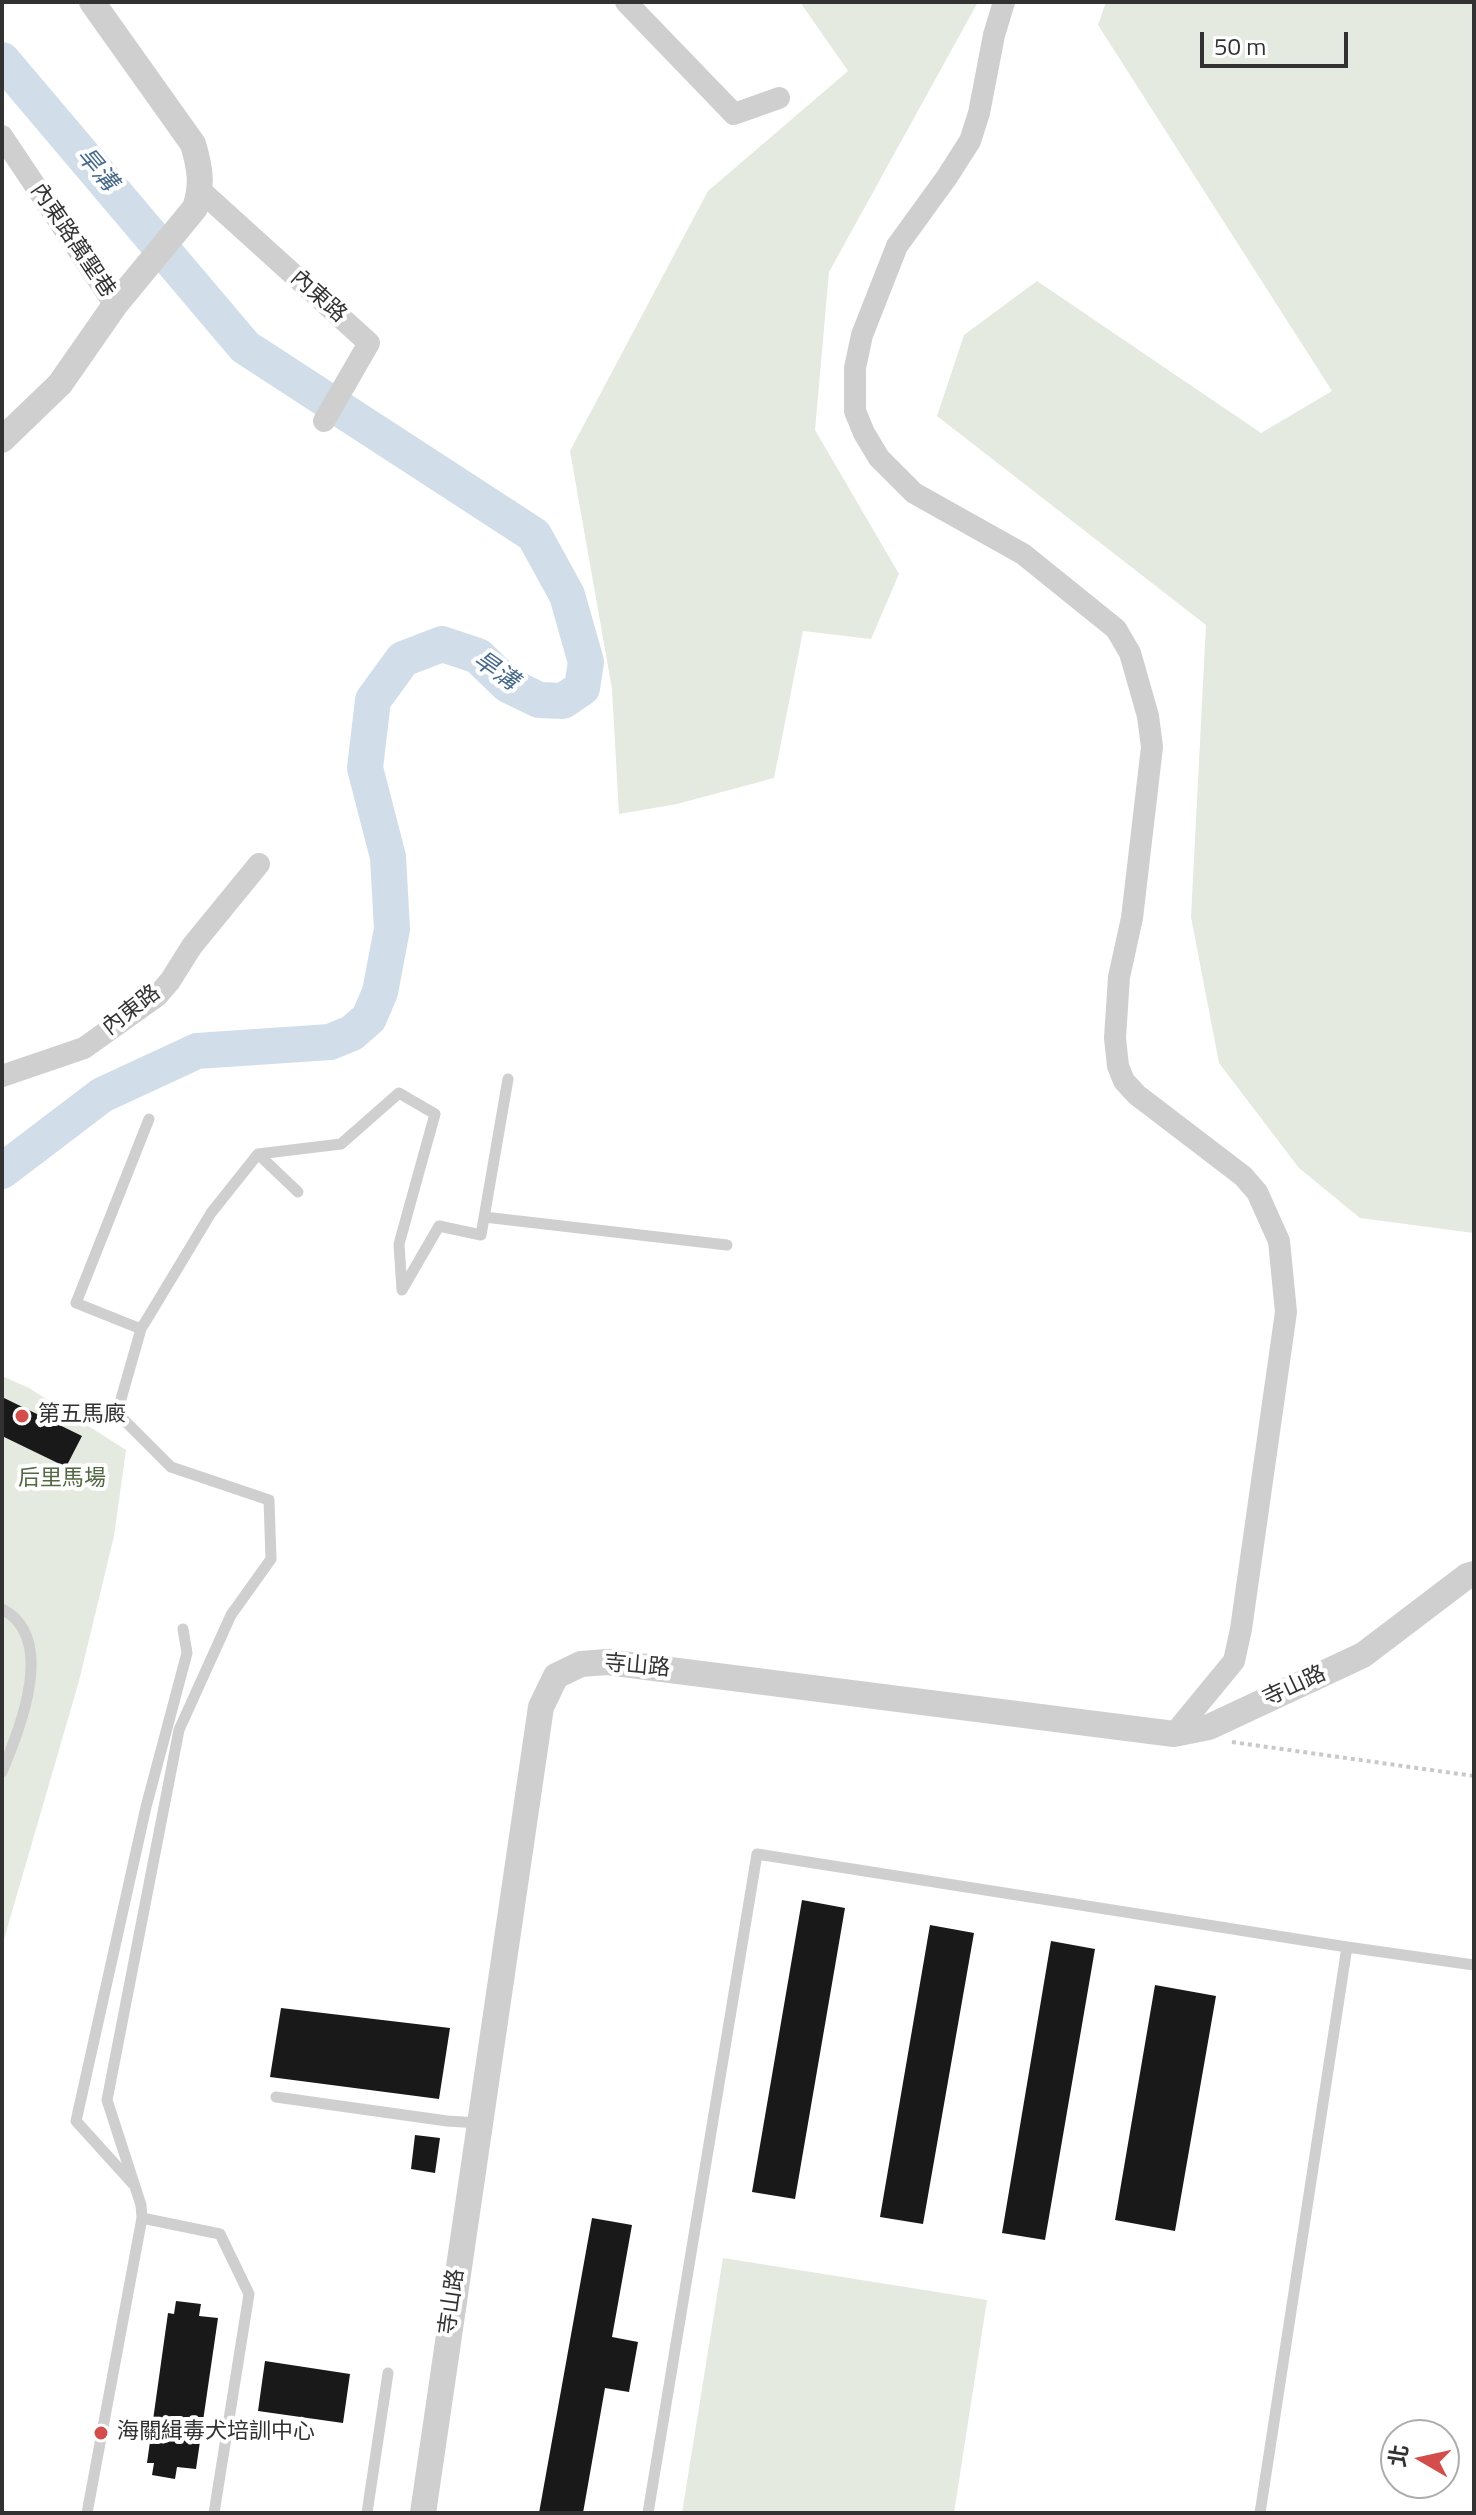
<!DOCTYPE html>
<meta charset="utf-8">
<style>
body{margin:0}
#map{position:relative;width:1476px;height:2515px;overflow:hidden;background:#fff;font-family:"Titillium Web","Noto Sans TC",sans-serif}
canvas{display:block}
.frame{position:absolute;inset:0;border:4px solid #323232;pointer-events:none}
.north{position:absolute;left:1380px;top:2419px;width:80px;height:80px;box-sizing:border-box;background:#fff;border:2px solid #adadad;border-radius:50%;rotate:279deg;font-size:22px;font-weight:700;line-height:32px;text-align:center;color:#323232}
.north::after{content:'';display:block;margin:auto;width:28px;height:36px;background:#d24d4b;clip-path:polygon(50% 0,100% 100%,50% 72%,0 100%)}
.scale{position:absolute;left:1200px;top:32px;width:148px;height:36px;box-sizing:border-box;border:4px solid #323232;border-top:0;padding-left:10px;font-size:24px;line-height:28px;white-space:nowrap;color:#323232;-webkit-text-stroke:6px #fff;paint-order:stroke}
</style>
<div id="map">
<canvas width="1476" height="2515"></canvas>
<div class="frame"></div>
<div class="north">北</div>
<div class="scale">50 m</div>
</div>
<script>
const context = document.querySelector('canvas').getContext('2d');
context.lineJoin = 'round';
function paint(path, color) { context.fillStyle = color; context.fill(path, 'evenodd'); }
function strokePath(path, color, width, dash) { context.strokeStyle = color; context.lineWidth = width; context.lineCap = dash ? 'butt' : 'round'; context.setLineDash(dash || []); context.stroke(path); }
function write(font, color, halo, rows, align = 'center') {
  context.font = font + ' "Titillium Web","Noto Sans TC",sans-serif'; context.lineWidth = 8; context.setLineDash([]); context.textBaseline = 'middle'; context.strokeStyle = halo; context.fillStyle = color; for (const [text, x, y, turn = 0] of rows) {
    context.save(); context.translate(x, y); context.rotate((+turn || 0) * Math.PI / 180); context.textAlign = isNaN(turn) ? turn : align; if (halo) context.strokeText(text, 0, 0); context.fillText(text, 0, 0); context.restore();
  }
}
const green = new Path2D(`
 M800,2H978L829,272L815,430L899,574L871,639L803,631L774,778L677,804L619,814L612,689L570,451L708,191L848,71Z
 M1106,2H1474V1233L1360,1218L1299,1168L1219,1063L1191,917L1206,625L937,416L964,335L1037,281L1261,433L1332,391L1098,25Z
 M2,1376L29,1388L126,1450L114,1536L79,1681L2,1946Z
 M723,2258L987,2300L954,2513H682Z`);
const river = new Path2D(`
 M2,60L245,347L534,535L567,595L586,662L582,688L563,701L539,700L508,685L478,656L442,644L403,659L373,700L365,768L388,857L392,929L380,992L369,1018L352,1033L330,1042L197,1051L102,1095L2,1171`);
const building = new Path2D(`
 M2,1397L82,1436L66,1467L2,1436Z
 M802,1900L845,1908L795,2199L752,2192Z
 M930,1925L974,1933L923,2224L880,2217Z
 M1051,1941L1095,1949L1045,2240L1002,2233Z
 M1155,1985L1216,1996L1175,2231L1115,2220Z
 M281,2008L450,2028L439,2099L270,2077Z
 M415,2135L440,2138L435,2173L411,2169Z
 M592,2218L632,2225L612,2337L638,2342L629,2392L605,2388L583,2513H539Z
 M176,2301L201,2304L199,2316L218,2318L196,2469L177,2467L175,2479L152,2475L154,2463H147L168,2313L174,2314Z
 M265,2361L350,2374L343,2423L258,2411Z`);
const path = new Path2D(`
 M1232,1742L1474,1776`);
const service = new Path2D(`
 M258,1154L298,1192
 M484,1217L727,1245
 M141,1329L76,1303L149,1119
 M2,1609C58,1638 19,1730 2,1772
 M276,2097L447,2121L479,2123
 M133,2184L76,2121L146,1807L187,1653L183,1629
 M142,2218L220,2234L249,2294L214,2513
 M87,2513L142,2218L141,2205L107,2100L179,1730L231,1615L271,1559L269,1500L171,1467L117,1413L141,1329L211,1213L258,1154L341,1144L399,1093L435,1114L399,1244L402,1290L439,1226L481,1235L508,1079
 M367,2513L388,2373
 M648,2513L757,1854L1347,1947L1474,1965
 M1260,2513L1347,1947`);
const minor = new Path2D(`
 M626,2L734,114L779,98
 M1004,2L994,35L979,113L970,141L947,177L897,246L862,335L855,368V411L864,433L879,458L914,493L1023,554L1116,629L1130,653L1148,716L1152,747L1132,918L1119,977L1115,1038L1118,1066L1124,1081L1137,1095L1243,1176L1257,1192L1279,1241L1286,1312L1241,1629L1234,1661L1174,1734
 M2,136L115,305
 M200,190L369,343L324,421
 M2,1076L84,1048L157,996L170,981L192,946L259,864`);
const tertiary = new Path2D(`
 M2,440L60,384L115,305L195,208C203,184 200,168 193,144L92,2
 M423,2513L541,1707L556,1676L581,1664L607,1662L1174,1734L1209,1727L1363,1655L1467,1576L1474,1574`);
const markers = [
 [22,1416,8,"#d24d4b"],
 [101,2433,8,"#d24d4b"]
];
const streetNames = [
 ["內東路萬聖巷",72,241,56],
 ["內東路",318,297,42],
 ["內東路",132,1011,-38],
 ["寺山路",637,1667,5],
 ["寺山路",1295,1687,-25],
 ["寺山路",453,2302,-82]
];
const poiNames = [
 ["第五馬廄",38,1416],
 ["海關緝毒犬培訓中心",117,2433]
];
const parkNames = [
 ["后里馬場",62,1480]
];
const waterNames = [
 ["旱溝",96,170,50],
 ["旱溝",495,672,35]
];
paint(green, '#e4eadf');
strokePath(river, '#d1deea', 36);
paint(building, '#191919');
strokePath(path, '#c9c9c9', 4, [4, 4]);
strokePath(service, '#cfcfcf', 11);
strokePath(minor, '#cfcfcf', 22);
strokePath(tertiary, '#cfcfcf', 26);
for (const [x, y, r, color] of markers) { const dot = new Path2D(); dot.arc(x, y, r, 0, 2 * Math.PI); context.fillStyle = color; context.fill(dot); strokePath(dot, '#fff', 3); }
write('22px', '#323232', '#fff', streetNames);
write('22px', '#323232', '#fff', poiNames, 'left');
write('22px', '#526944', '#fff', parkNames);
write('italic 24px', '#486b8c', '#fff', waterNames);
</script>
